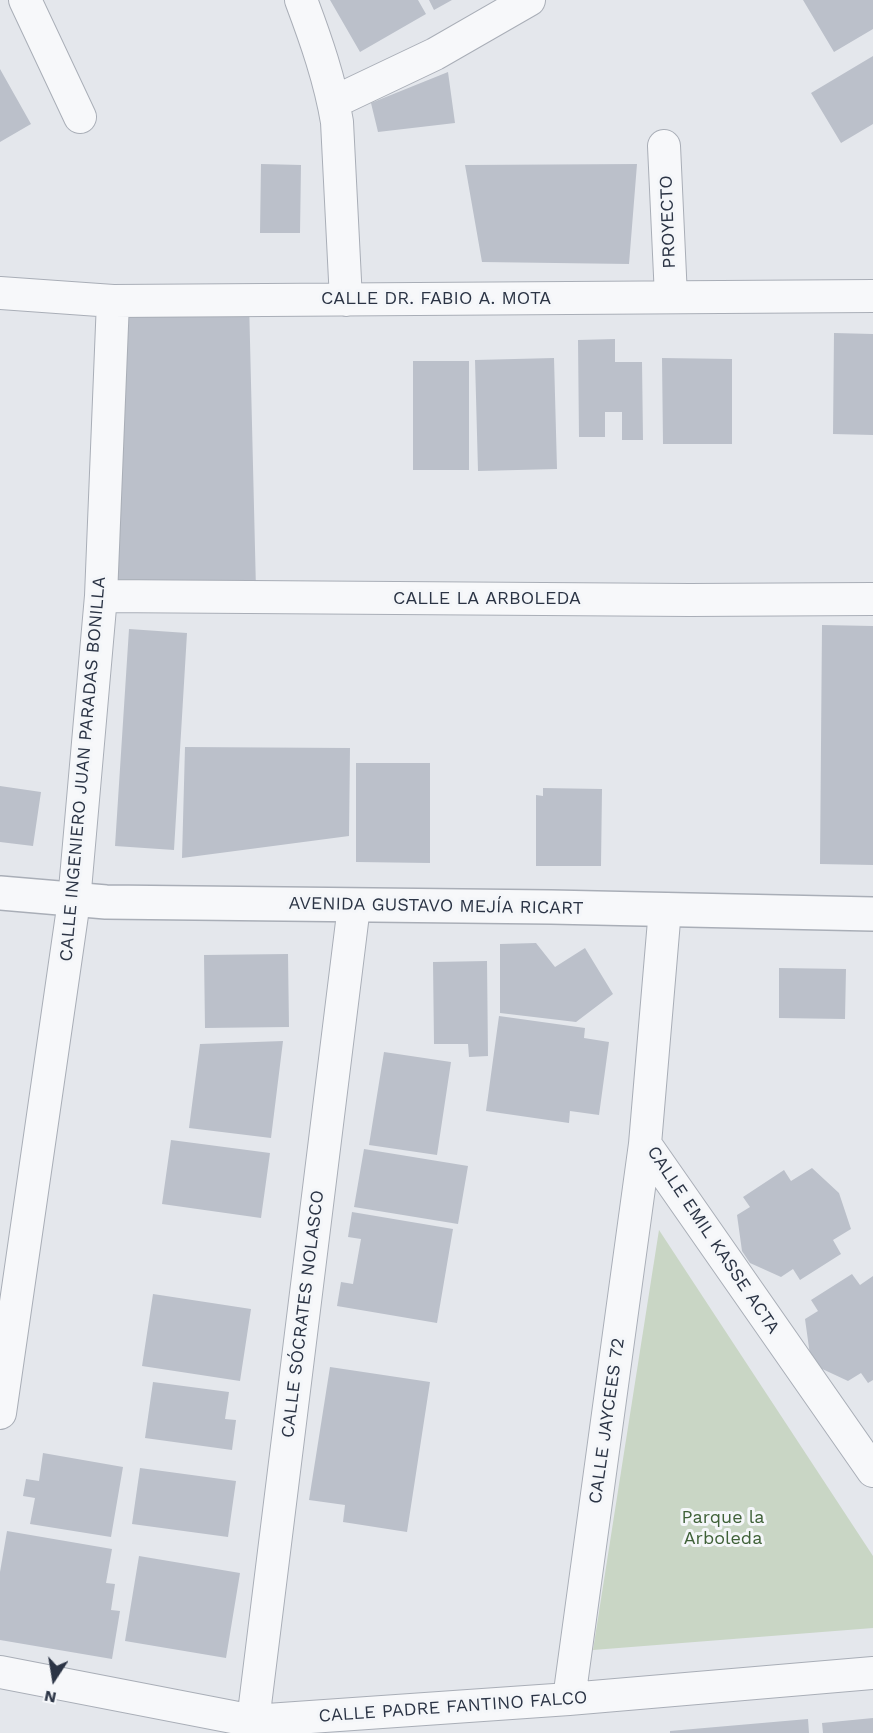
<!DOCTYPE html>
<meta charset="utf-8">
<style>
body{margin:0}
#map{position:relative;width:873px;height:1733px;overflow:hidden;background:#e4e7ec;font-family:"Work Sans",sans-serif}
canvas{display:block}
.north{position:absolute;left:24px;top:1649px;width:60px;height:60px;-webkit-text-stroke:4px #f4f6f9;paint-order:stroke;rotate:192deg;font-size:16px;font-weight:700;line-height:24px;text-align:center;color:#2b3445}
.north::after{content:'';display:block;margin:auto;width:21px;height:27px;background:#2b3445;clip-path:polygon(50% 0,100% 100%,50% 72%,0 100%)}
</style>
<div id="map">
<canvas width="873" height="1733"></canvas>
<div class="north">N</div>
</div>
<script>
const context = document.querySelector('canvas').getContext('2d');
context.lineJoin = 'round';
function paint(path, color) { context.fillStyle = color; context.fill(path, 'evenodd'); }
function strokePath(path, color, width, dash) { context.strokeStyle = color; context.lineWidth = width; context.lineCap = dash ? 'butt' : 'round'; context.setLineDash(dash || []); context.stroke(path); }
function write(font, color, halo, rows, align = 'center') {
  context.font = font + ' "Work Sans",sans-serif'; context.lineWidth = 6; context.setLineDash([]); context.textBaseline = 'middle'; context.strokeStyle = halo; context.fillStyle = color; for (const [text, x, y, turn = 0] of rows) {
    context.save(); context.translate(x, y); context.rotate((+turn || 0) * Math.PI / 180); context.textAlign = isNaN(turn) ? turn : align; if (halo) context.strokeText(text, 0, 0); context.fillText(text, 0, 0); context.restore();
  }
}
const green = new Path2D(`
 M659,1230L873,1556V1628L593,1650Z`);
const building = new Path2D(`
 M330,0H418L426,14L360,52Z
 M429,0H452L434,10Z
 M803,0H873V29L834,52Z
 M873,56V124L841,143L811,93Z
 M0,69L31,124L0,142Z
 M448,72L455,123L378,132L371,103Z
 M261,164L301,165L300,233H260Z
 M637,164L629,264L482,262L465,165Z
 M249,300L256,590L108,596L120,307Z
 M834,333L873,334V435L833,434Z
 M615,339V362H642L643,440H622V412H605V437H579L578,340Z
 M554,358L557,469L478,471L475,360Z
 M662,358L732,359V444H663Z
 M413,361H469V470H413Z
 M822,625L873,626V865L820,864Z
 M129,629L187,633L174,850L115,846Z
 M185,747L350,748L349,836L182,858Z
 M356,763H430V863L356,862Z
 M0,786L41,792L33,846L0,842Z
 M543,788L602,789L601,866H536V795L543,796Z
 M536,943L555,967L585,948L613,994L576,1022L500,1013V944Z
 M288,954L289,1027L205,1028L204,955Z
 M487,961L488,1056L469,1057L468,1044H434L433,962Z
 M779,968L846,969L845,1019L779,1018Z
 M499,1016L585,1028L584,1038L609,1042L599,1115L570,1111L569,1123L486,1111Z
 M283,1041L271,1138L189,1128L200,1044Z
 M384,1052L451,1062L437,1155L369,1145Z
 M171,1140L270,1153L261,1218L162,1204Z
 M364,1149L468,1166L458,1224L354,1207Z
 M812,1168L839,1193L851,1229L833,1240L841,1254L800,1280L793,1269L781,1277L750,1263L742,1251L737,1215L750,1207L743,1197L784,1170L791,1181Z
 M352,1212L453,1229L437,1323L337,1306L341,1282L353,1284L361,1239L348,1237Z
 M852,1274L860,1285L873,1276V1380L868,1383L861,1373L848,1381L818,1367L810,1355L805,1319L818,1311L811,1300Z
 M153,1294L251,1309L240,1381L142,1366Z
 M330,1367L430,1382L407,1532L343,1522L345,1505L309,1500Z
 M153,1382L229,1392L225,1419L236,1420L232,1450L145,1438Z
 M43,1453L123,1467L111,1537L30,1524L35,1498L23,1496L26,1479L39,1481Z
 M140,1468L236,1481L228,1537L132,1524Z
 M7,1531L112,1549L106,1583L115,1584L111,1610L120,1611L112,1659L0,1640V1572Z
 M139,1556L240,1573L226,1658L125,1641Z
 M873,1718V1733H823L822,1723Z
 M808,1719L809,1733H670V1731Z`);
const minor = new Path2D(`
 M25,0L80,117
 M301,0C316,40 330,80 337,122L346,300
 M334,102L435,54L529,0
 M664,146L671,297
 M0,293L113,301L873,296
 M101,596L690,600L873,599
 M645,1144L873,1471
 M0,1413L74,901L101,596L113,301
 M0,1672L253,1721L569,1699L873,1673
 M569,1699L645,1144L665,909
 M253,1721L354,906`);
const tertiary = new Path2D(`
 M0,893L106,902L551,907L873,914`);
const streetNames = [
 ["PROYECTO",668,222,-92],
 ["CALLE DR. FABIO A. MOTA",436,299],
 ["CALLE LA ARBOLEDA",487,599],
 ["CALLE INGENIERO JUAN PARADAS BONILLA",83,769,-85],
 ["AVENIDA GUSTAVO MEJÍA RICART",436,906,1],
 ["CALLE EMIL KASSE ACTA",713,1240,56],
 ["CALLE SÓCRATES NOLASCO",303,1314,-83],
 ["CALLE JAYCEES 72",607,1421,-82],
 ["CALLE PADRE FANTINO FALCO",453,1707,-4]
];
const parkNames = [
 ["Parque la",723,1518],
 ["Arboleda",723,1539]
];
paint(green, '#c9d6c5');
paint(building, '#bbc0ca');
strokePath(minor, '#a9aeb7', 34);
strokePath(tertiary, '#a9aeb7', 36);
strokePath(minor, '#f7f8fa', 32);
strokePath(tertiary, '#f7f8fa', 33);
write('18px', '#2b3445', '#f4f6f9', streetNames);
write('18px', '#3f6138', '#f4f6f9', parkNames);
</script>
